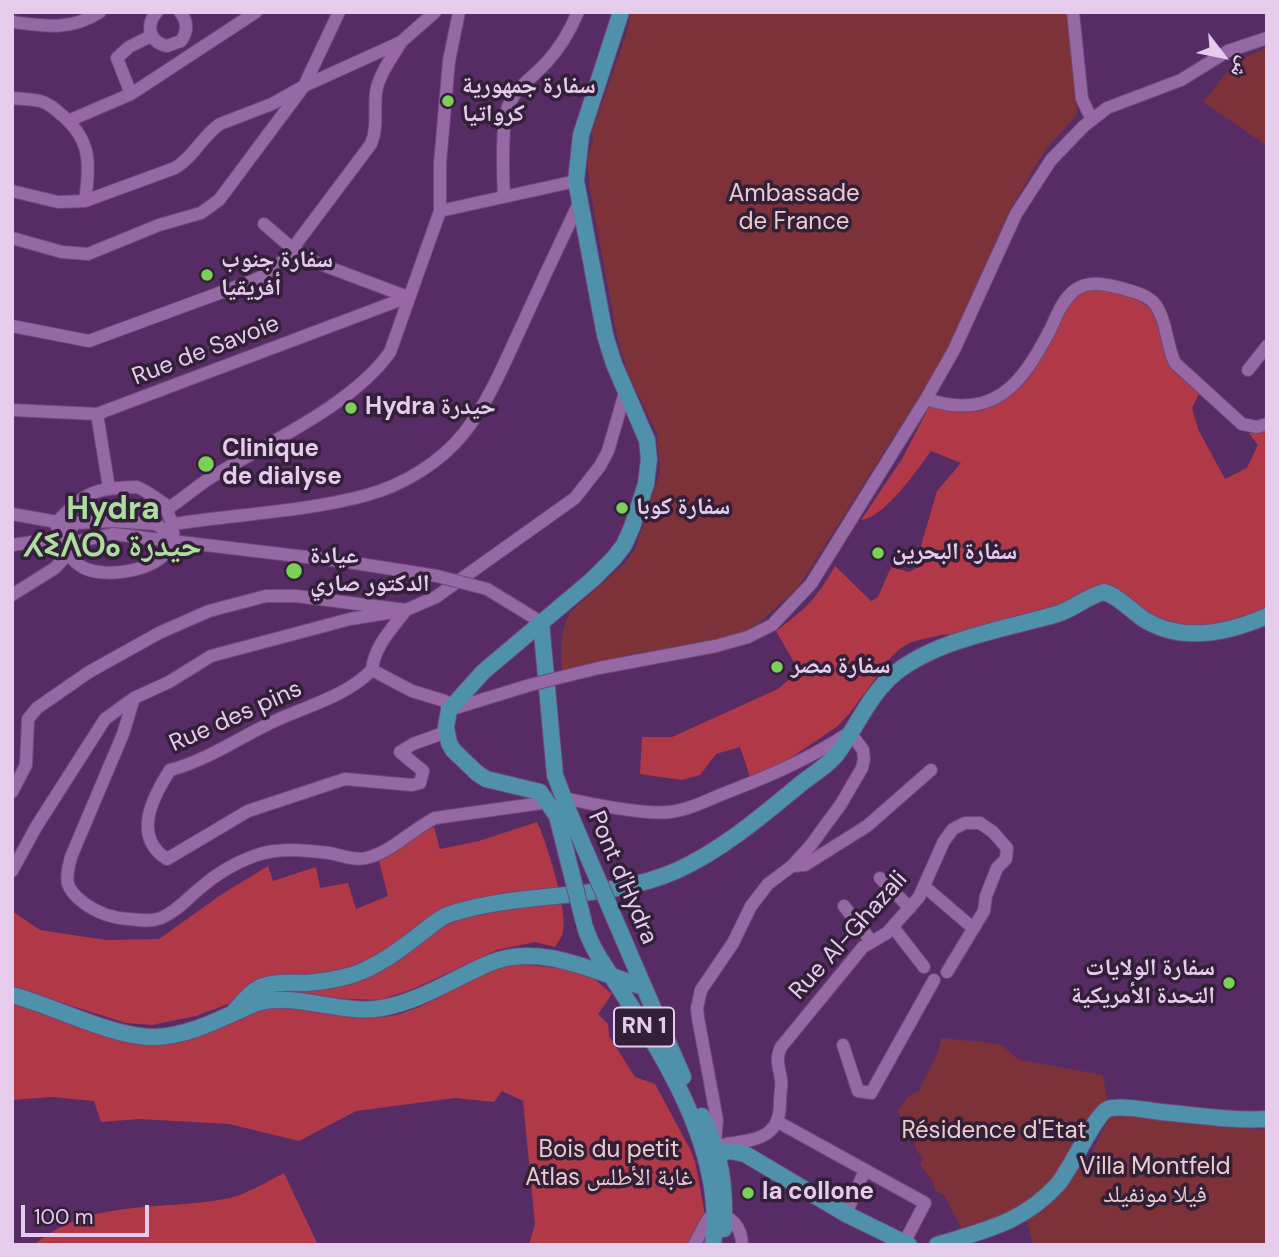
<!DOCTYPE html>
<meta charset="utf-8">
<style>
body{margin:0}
#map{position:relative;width:1279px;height:1257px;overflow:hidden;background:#572c64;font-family:"DM Sans","Noto Naskh Arabic",sans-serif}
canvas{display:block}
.frame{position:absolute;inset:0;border:14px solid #e5cced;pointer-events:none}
.north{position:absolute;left:1188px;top:21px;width:70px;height:70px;-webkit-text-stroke:5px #321f38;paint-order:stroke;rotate:122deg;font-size:19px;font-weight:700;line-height:28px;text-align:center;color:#e5cced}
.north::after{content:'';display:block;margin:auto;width:24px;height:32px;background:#e5cced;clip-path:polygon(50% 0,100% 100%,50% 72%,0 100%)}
.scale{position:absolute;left:21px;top:1205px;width:128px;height:32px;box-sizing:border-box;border:4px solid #e5cced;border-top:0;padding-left:9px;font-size:21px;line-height:24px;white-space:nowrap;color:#e5cced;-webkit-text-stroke:5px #321f38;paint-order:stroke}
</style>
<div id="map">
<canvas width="1279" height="1257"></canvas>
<div class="frame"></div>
<div class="north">ش</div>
<div class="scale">100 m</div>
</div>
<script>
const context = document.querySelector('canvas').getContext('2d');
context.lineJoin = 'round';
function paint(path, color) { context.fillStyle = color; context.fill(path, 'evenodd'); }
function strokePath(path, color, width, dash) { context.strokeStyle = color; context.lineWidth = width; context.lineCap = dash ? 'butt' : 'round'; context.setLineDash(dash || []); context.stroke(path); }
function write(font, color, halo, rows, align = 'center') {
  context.font = font + ' "DM Sans","Noto Naskh Arabic","Noto Sans Tifinagh",sans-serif'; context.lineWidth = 7; context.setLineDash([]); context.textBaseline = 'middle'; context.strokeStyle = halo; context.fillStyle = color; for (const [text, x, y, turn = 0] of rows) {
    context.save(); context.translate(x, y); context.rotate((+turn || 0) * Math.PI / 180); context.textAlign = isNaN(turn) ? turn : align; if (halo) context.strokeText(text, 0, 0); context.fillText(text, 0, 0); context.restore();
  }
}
const green = new Path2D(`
 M631,12H1067L1078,103L1076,116L1045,150L1009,212L942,360L798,588L760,622L741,633L699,643L626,655L562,673C561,651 559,632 570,612L624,564L635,550L660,472L657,434L627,371L617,336L590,189L587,159L594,138L591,134L625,38Z
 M1267,48V146L1203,102L1236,61Z
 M941,1038L1000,1044L1020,1060L1103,1075L1108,1103L1048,1185L1007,1216L962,1229L944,1195L935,1190L933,1182L920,1165L923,1158L917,1151L911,1132L897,1111L908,1097L919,1091C927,1070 938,1061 941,1038Z
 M1116,1113L1260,1130L1267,1128V1245H1033L1027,1222L1084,1163H1093L1096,1156L1093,1150L1109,1118Z`);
const forest = new Path2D(`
 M1096,288C1123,294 1155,298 1160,330C1162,343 1163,356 1171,367C1177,377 1191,385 1200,392L1192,408L1198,429L1225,479L1247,468L1258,445L1249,433L1267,431V611L1225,627H1167L1104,592L1089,589L1063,603L1012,617L992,631L941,635L911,642L901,648L892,656L849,714L838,726L777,767L751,780L740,747L716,754L700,775L682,780L640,774L642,737H672L778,689L799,671L776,631C806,609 817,598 835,566L871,601L878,597L891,567L909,572L920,566L922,560L920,549L937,491L961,463L931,451C917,470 885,517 861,520L902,459L930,405C967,423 1010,406 1033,372C1048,350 1058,308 1081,294C1085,291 1091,290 1096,288Z
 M537,822C547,843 568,910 563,932C562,937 558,942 555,947L535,942L497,950L413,989L380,1000L327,998L283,989L260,992L196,1016L152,1025L126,1023L12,987V911L40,930L106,940L159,939L222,894L268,866L273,881L316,867L320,888L348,883L356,909L388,896L379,861L413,837L434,827L440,849L479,841Z
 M518,964L585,971L612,994L598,1014L608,1024L609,1036L635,1077L655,1084L690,1149L695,1162L704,1209L705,1245H529L535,1224L523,1101L502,1091L494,1102L455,1098L356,1111L299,1141L229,1124L139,1119L101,1122L94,1101L52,1097L12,1100V1004L138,1043L260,1009C301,1004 342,1021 383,1017C422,1013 456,985 492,970C500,967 509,966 518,964Z
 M284,1173L318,1245H34C89,1198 159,1211 225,1199C244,1196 266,1182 284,1173Z`);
const minor = new Path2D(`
 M157,12C145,25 149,42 167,46L181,41C188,31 188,21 180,12
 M1073,12L1082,99L1092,120
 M12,22C45,26 71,31 100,12
 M131,94L117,58L129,47L151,36
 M12,98C21,99 31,99 40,101C49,103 56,110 63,116C92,141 90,166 85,201
 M68,121L131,94L256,12
 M12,191L58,202L85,201L175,168C194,157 202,136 220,124L272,104L304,86L401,42L435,12
 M504,197C503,177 501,121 509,104C517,87 534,76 546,63C560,48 570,31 578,12
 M440,211L576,181
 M264,224L293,249L312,261L408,297
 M12,238L62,252L88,254L159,225L201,213L219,200L304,86L339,12
 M12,326L89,341L252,281L265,275L284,260L371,144C378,128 374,111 376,93C378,75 392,58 401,42
 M1248,370L1267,346
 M926,399C993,421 1021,386 1050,330C1057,316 1061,301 1075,290C1089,280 1105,284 1121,288C1134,292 1150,295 1157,307C1168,325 1166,345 1175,363L1242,424L1257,427L1267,424
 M12,410L97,414L408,297
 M97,414L109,488
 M137,487C150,492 158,501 170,507L166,509C171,519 175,529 173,540C166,571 107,579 84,568C68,560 60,539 56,523C86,492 93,488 137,487Z
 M170,507C184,498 196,487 210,478C265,444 353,405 390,352L440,211V163L449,61L459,12
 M12,514L63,523
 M173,524C237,514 304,512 367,495C403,485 440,463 464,433C490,400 506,359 524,321C542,281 561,241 580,201
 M71,538L69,530L76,523L113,521L156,524L167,532L168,542
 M12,545L60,538
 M487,589L541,622
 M12,595L55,568L80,541L113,534L348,562L437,576
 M372,670L412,691L445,701L449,710L530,685
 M566,676L599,668L716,646L748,637L772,625L811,584L926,399L954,350L1016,214L1051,160L1084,126L1107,108L1181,80L1228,51L1267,38
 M134,698L123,734L71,857C65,880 64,888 84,903C97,913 113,918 129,919C140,920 151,922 161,918C176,912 187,899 199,889C215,875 234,863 254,856C278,847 304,850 329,853C341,855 353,861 366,858C392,852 411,830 435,818L549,802
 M12,792L26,765L28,719L37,708L89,672L159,633L209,611L266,596H296L406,610C392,629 374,646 372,670C346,696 310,705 277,720C241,736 209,760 170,770C152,798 132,837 167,859L248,811L345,779L412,785L420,783L423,771L400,752L413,744L446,732
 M564,798C590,804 645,815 670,812C687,810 704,802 720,795C767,777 808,760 850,732L863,750L864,759L862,768L841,804L811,845L792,866L768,884L751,906L733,943L701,990L697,1008L698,1018L717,1120L715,1142
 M792,866L805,865L867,826L931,770
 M12,871L36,827L105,719L134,698L169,682L211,656L350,619L406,610L436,597L575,498L600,466L608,451L626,389
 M880,878L910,908
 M925,887L973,928
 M844,906L872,942
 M893,927L924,967
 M843,1045L858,1091L871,1093L934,980
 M778,1122L925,1203L904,1243
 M717,1146C749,1139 781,1143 780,1101C780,1094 782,1086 781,1079C779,1066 775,1059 781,1047L863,947L887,933L919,897L944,841L953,829L965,823H980L993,832L1007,848L1006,859L997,868L986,896L984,911L947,972
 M846,1214L864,1172
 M694,1245L708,1219L714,1214C731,1215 742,1227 742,1245`);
const major = new Path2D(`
 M541,622L555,775L568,810
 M540,792L486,779L477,773L453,750L449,743L446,727L449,710L483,672L593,579L614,558L624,545L632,527L646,484L649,459L647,440L614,364L605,335L576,181L581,135L621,12
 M540,792L557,816
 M585,927C593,953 611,974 625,997C671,1066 725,1159 713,1245
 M634,964L683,1077
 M12,995C54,1006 114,1038 155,1037C184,1036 210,1024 236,1012C244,1009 252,1004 260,1002C299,993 342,1015 382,1008C421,1001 454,978 490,963C540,942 597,973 644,987
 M232,1014C240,1006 248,993 259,988C273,981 290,983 305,983C320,982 338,979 352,975C377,967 400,950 420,934C430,927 438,918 450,914C524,890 607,902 678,870C724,849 764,814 803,782C815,773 831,763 839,751C857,726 870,694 894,674C937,639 1005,629 1057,614C1074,609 1087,596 1104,592C1119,596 1132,612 1145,620C1183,643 1228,633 1267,616
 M702,1116C722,1156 725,1185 724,1229
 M709,1156L730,1151L745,1154L846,1214L909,1245
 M937,1245C985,1230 1023,1223 1058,1184C1071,1169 1096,1113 1108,1109C1120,1105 1147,1110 1161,1112C1196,1115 1231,1121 1267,1119`);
const minorBridge = new Path2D(`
 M437,576L487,589
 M530,685L566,676`);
const majorBridge = new Path2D(`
 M568,810L634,964
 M557,816L584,923`);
const markers = [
 [448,101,7,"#7ad156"],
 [207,275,7,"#7ad156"],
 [351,408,7,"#7ad156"],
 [206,464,9,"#7ad156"],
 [622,508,7,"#7ad156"],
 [878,553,7,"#7ad156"],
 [294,571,9,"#7ad156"],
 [777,667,7,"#7ad156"],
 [1229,983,7,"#7ad156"],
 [748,1193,7,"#7ad156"]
];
const shields = [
 [644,1027,60]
];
const shieldNames = [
 ["RN 1",644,1027]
];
const poiNames = [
 ["سفارة جمهورية",462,87],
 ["كرواتيا",462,115],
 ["سفارة جنوب",221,261],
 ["أفريقيا",221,289],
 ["Hydra حيدرة",365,408],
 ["Clinique",222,450],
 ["de dialyse",222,478],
 ["سفارة كوبا",636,508],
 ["سفارة البحرين",892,553],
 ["عيادة",310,557],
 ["الدكتور صاري",310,585],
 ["سفارة مصر",791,667],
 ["سفارة الولايات",1215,969,"right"],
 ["التحدة الأمريكية",1215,997,"right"],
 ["la collone",762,1193]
];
const parkNames = [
 ["Ambassade",794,195],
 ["de France",794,223],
 ["Résidence d'Etat",994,1132],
 ["Bois du petit",609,1151],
 ["Atlas غابة الأطلس",609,1179],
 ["Villa Montfeld",1155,1168],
 ["فيلا مونفيلد",1155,1196]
];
const streetNames = [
 ["Rue de Savoie",206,351,-21],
 ["Rue des pins",236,717,-24],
 ["Pont d'Hydra",622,878,67],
 ["Rue Al-Ghazali",849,936,-48]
];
const districtNames = [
 ["Hydra",113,511],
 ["ⵃⵉⴷⵔⴰ حيدرة",113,548]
];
paint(green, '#7d3239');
paint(forest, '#b13847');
strokePath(minor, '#6e497a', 14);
strokePath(major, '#6e497a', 18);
strokePath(minor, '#9668a4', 12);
strokePath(major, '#4f91ab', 16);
strokePath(minorBridge, '#6e497a', 14, []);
strokePath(majorBridge, '#6e497a', 18, []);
strokePath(minorBridge, '#9668a4', 12);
strokePath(majorBridge, '#4f91ab', 16);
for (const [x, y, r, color] of markers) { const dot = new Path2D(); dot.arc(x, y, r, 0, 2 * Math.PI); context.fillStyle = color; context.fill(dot); strokePath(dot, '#321f38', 2.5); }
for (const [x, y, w] of shields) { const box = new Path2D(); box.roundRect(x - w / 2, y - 19.5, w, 39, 5); context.fillStyle = '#321f38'; context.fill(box); strokePath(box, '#e5cced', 2); }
write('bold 23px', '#e5cced', null, shieldNames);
write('bold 24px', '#e5cced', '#321f38', poiNames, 'left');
write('24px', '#eccbcb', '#321f38', parkNames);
write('24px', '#e5cced', '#321f38', streetNames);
write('bold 32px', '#aede9d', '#321f38', districtNames);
</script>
